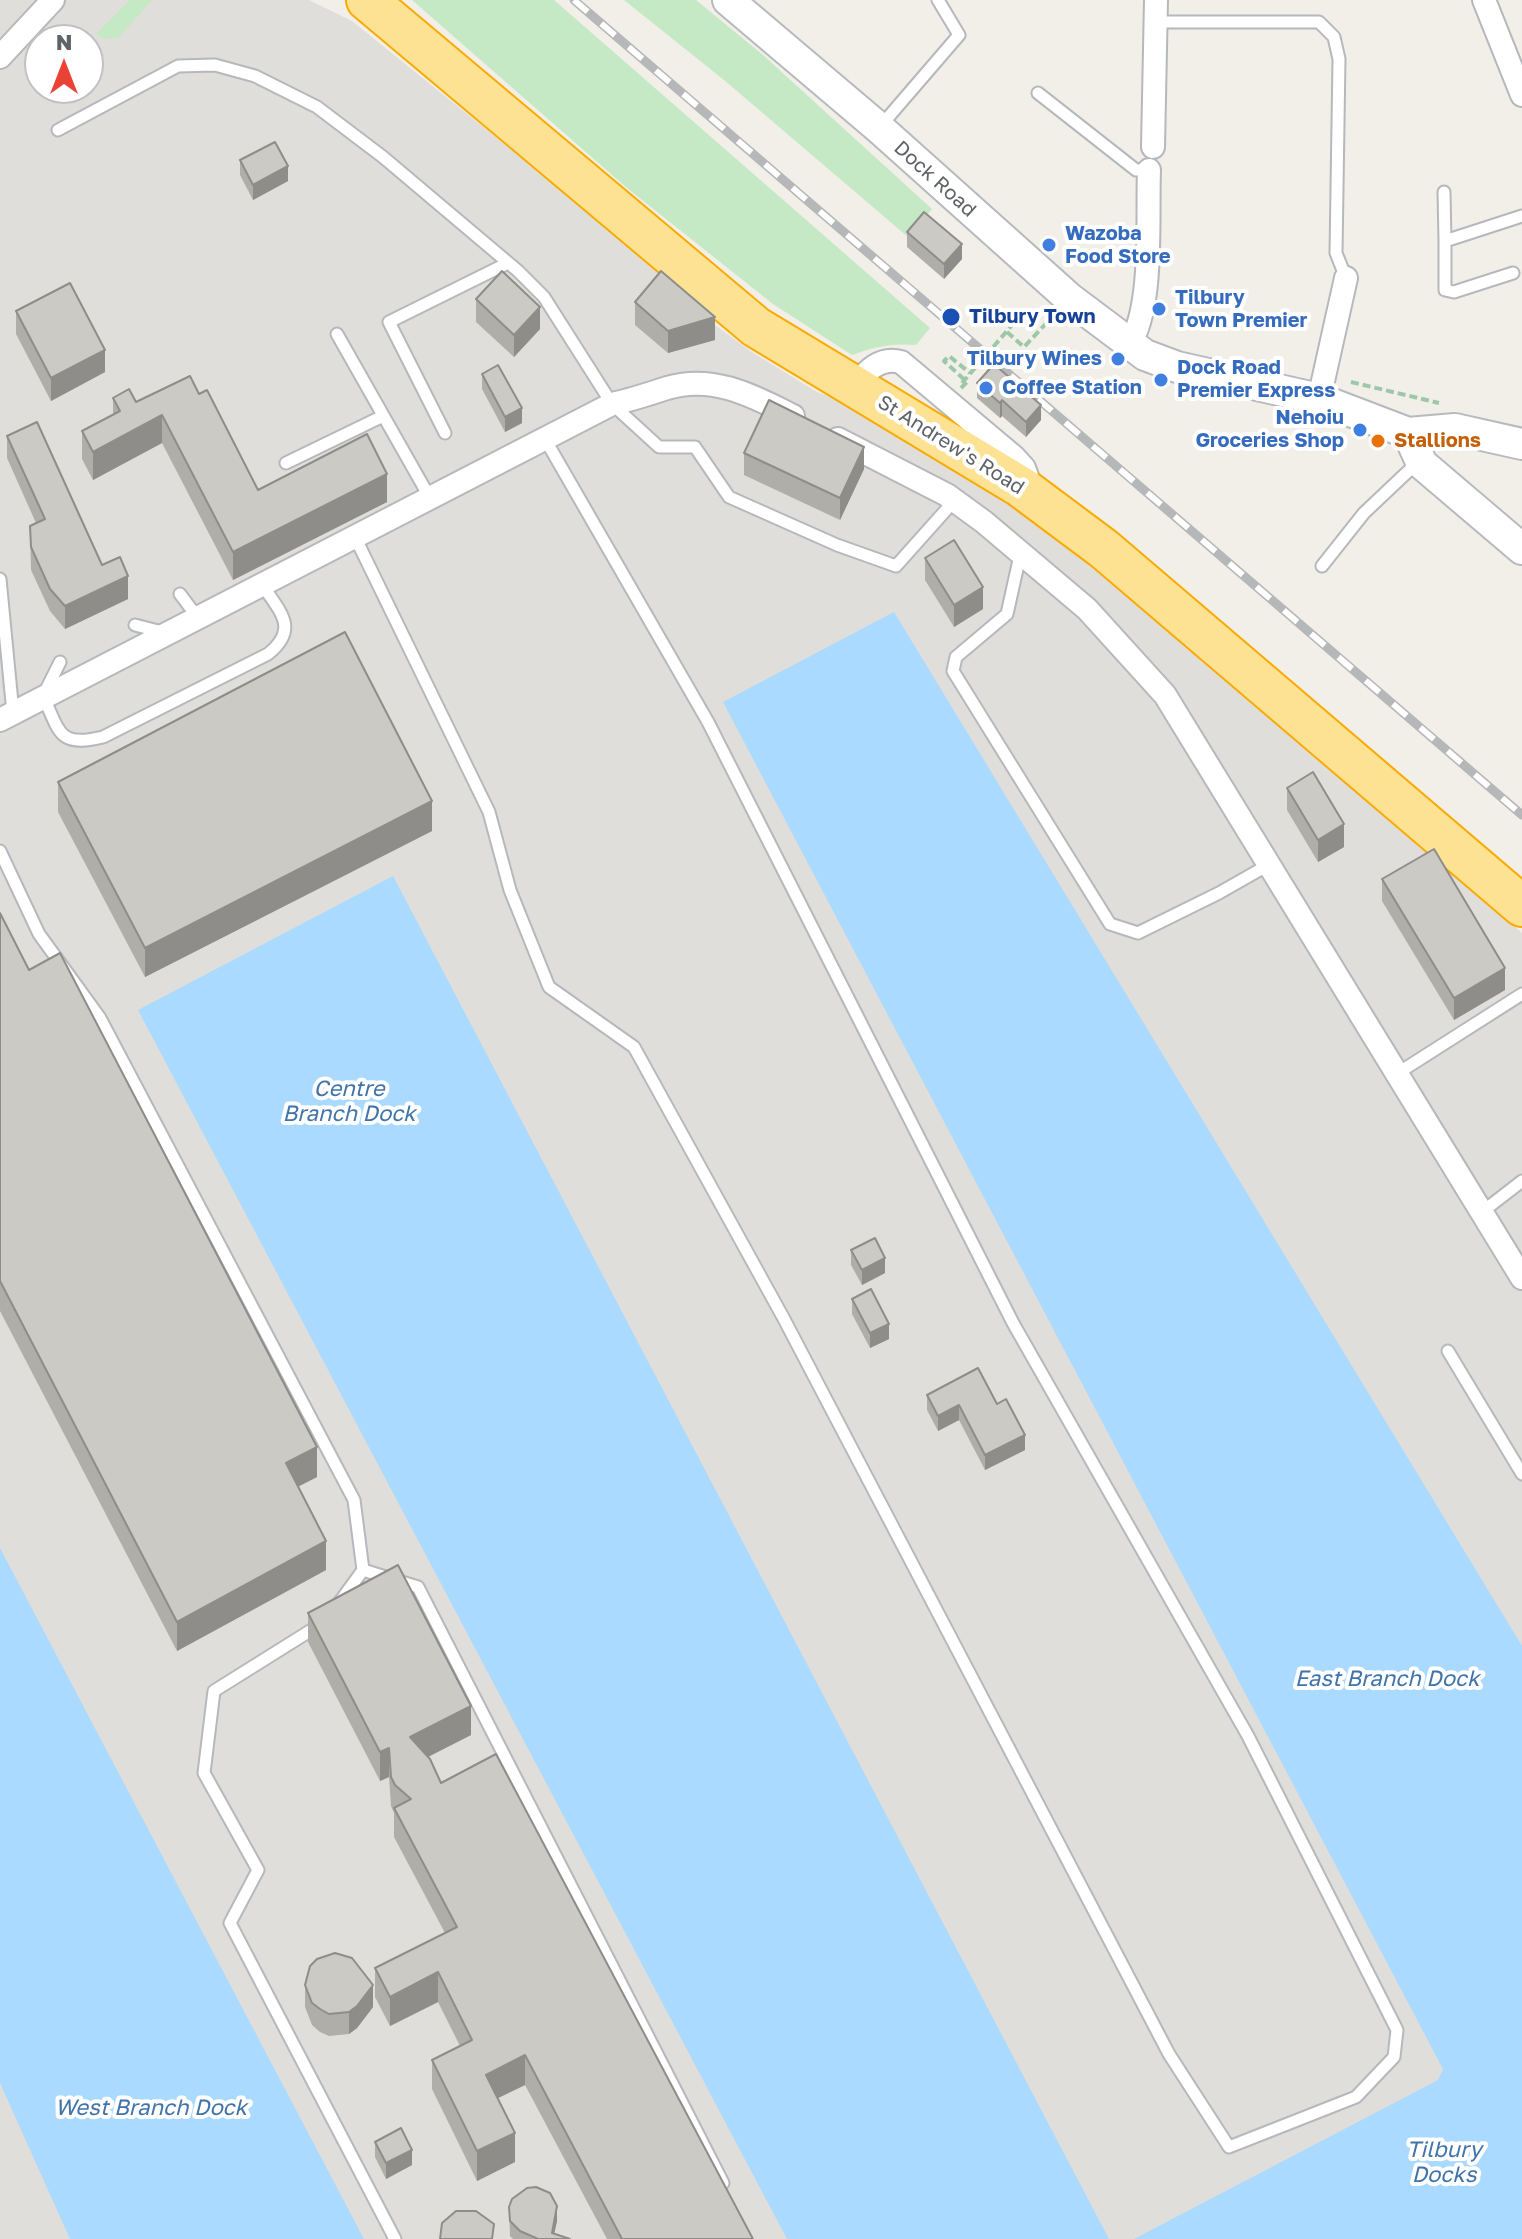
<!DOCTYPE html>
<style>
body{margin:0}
#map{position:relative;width:1522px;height:2239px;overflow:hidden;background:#f1efe8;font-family:"Golos Text",sans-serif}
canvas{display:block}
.north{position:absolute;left:24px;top:24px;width:80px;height:80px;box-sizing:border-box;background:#fff;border:2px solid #bfc1c3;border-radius:50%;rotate:0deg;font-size:22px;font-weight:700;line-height:32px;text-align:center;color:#5f6368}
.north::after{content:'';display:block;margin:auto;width:28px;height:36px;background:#ea4335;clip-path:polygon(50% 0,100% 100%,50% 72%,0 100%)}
</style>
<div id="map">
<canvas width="1522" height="2239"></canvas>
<div class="north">N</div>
</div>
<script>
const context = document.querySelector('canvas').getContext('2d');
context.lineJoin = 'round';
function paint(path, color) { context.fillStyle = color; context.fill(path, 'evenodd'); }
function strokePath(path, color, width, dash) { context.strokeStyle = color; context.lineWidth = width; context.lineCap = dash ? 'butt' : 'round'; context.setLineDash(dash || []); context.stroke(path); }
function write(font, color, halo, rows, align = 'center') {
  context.font = font + ' "Golos Text",sans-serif'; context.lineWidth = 8; context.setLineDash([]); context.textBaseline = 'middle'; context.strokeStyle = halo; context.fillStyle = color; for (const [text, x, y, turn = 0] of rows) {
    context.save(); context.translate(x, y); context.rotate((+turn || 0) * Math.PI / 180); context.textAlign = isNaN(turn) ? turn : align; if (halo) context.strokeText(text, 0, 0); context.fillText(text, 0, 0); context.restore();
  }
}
const industrial = new Path2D(`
 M0,0H309L352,21L627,243L680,291L690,307L752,352L817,392L858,407L1014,503L1081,552L1345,776L1522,933V2239H0ZM40,40H88V88H40Z`);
const green = new Path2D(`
 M130,0H152L118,38L104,39L96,34Z
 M412,0H554L930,328L916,345C892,343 874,347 852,355L773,304L627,188Z
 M624,0H696L763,55L932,209L908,237L724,80Z`);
const water = new Path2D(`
 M894,612L1522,1646V2239H1134L1438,2080L1443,2069L723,702Z
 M393,876L1109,2239H787L138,1010Z
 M0,1548L364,2239H70L0,2083Z`);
const path = new Path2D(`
 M1007,332L1024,347L1053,316
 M1351,382L1439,403
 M961,388L967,382L944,361L949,356L970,373`);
const lane = new Path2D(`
 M1156,22H1319L1334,37L1339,59L1336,253L1346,278
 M1038,93L1136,170H1149
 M879,128L959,35L938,0
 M58,130L178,66L215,65L255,76L317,107L383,157L518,271L544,297L612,404L659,447H695L729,497L837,545L896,566L954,501
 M1444,192L1445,241
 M1513,273L1454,292L1445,290V241L1522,216
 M337,334L430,498
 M445,433L389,322L508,263
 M286,463L383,416
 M355,537L489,812L510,890L549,987L634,1047L784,1319L1169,2054L1229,2147L1356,2097L1394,2057L1397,2030L1248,1736L1013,1323L708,722L545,439
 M1021,551L1007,614L956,657L953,671L1110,924L1138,933L1219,893L1270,864
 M1322,566L1364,513L1419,461
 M0,579L13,713
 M180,594L198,618
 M135,625L166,633
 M60,662L43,696C60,732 58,748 103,737L268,654C299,629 281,613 263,586
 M0,851L39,934L100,1018L354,1500L363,1570L339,1603
 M1398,1073L1522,994
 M1482,1212L1522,1181
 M1448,1351L1522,1474
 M363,1570L418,1587L723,2183
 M321,1624L214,1691L204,1773L258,1870L230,1923L395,2239`);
const street = new Path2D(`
 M1484,0L1522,95
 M0,57L53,0
 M1153,147L1156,0
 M1129,345C1154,308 1147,217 1149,170
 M854,386C867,371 880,356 901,362L1014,457L1024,468L1027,476L1021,487
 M1319,399L1346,278
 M838,439L947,495L984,522L1087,609L1165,695L1522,1278
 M0,720L612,404C631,400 649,394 667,388C713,374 753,396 793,416`);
const secondary = new Path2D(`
 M728,0L879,128L1069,298L1145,355L1177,367L1319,399L1408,433L1455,429L1522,444
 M1408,433L1422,464L1522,549`);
const highway = new Path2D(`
 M367,0L756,327L1021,487L1104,549L1522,906`);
const rail = new Path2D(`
 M574,0L1522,815`);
const pathBridge = new Path2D(`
 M962,383L1013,324`);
const wall = new Path2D(`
 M240,160L288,181L253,200L240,175Z
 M907,232L962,259L944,279L907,247Z
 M476,299L540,329L514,357L476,322Z
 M635,302L715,340L668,353L635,325Z
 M16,311L105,372L51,401L16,334Z
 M482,374L522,423L505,432L482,389Z
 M977,383L1041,420L1026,437L1002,416L1000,418L977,398Z
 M199,394L258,490L387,502L233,580L162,443L93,480L82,459V431L113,415V398L136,402Z
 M7,436L102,565L128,599L65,629L50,611L31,570L30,526L36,523L7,458Z
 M744,453L864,469L840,520L744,475Z
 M925,558L983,609L954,627L925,580Z
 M58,782L432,831L145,977L58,812Z
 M1287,788L1344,847L1318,862L1287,810Z
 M1382,879L1505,990L1454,1020L1382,901Z
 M0,913L29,970L317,1477L298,1486L326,1570L177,1651L0,1311Z
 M851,1250L885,1273L862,1285L851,1265Z
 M852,1299L889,1339L870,1348L852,1314Z
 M927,1395L997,1404L1025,1450L985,1470L959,1420L938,1431L927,1410Z
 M308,1613L471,1735L428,1757L441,1783L753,2239H607L525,2085L497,2098L515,2162L477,2181L432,2089V2060L460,2046L438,2002L390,2026L375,1997V1968L445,1933L394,1837V1813L391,1806L389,1777L380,1781L308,1642Z
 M305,1985L373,2007L357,2028L349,2034L329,2036L320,2032L312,2025L305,2007Z
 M375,2142L412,2165L386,2179L375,2157Z
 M509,2207L557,2221L554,2234L570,2239H513L510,2236Z`);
const shadedWall = new Path2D(`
 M288,166V181L253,200V185Z
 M962,244V259L944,279V264Z
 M540,307V329L514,357V335Z
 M715,317V340L668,353V331Z
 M105,350V372L51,401V378Z
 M1002,400V416L1000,418V403Z
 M1041,405V420L1026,437V422Z
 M522,408V423L505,432V417Z
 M162,415V443L93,480V452Z
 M864,447V469L840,520V498Z
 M387,474V502L233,580V552Z
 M128,576V599L65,629V606Z
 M983,587V609L954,627V605Z
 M432,801V831L145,977V948Z
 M1344,824V847L1318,862V840Z
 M1505,968V990L1454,1020V998Z
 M885,1258V1273L862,1285V1270Z
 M889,1324V1339L870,1348V1333Z
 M959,1405V1420L938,1431V1416Z
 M1025,1435V1450L985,1470V1455Z
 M317,1447V1477L286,1493V1463Z
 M326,1541V1570L177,1651V1622Z
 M471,1706V1735L410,1766V1737Z
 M389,1748V1777L380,1781V1752Z
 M438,1972V2002L390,2026V1997Z
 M373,1985V2007L357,2028L349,2034V2012Z
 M525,2055V2085L486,2104V2075Z
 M515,2133V2162L477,2181V2151Z
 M412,2150V2165L386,2179V2163Z
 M557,2206V2221L553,2239L552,2233Z`);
const building = new Path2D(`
 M275,142L288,166L253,185L240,160Z
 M924,212L962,244L944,264L907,232Z
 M502,271L540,307L514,335L476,299Z
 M661,271L715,317L668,331L635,302Z
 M70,283L105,350L51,378L16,311Z
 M994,364L1041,405L1026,422L1002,400L1000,403L977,383Z
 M498,365L522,408L505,417L482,374Z
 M190,376L199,394L207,390L258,490L367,434L387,474L233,552L162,415L93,452L82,431L120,411L113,398L129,389L136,402Z
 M769,400L864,447L840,498L744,453Z
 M37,422L102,565L120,557L128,576L65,606L50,589L31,547L30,526L45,519L7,436Z
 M954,540L983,587L954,605L925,558Z
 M345,632L432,801L145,948L58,782Z
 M1313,772L1344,824L1318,840L1287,788Z
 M1434,849L1505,968L1454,998L1382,879Z
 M0,913L29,970L60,953L317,1447L286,1463L326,1541L177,1622L0,1281Z
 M875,1238L885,1258L862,1270L851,1250Z
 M871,1289L889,1324L870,1333L852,1299Z
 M978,1368L997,1404L1006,1399L1025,1435L985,1455L959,1405L938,1416L927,1395Z
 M398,1565L471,1706L410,1737L430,1759L441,1783L496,1754L753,2239H622L525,2055L486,2075L515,2133L477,2151L432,2060L472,2040L438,1972L390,1997L375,1968L457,1927L394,1808L411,1799L395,1785L391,1777L389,1748L380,1752L308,1613Z
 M335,1953L352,1958L373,1985L357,2006L349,2012L329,2014L320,2009L312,2003L305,1985L310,1966L317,1959Z
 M401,2128L412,2150L386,2163L375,2142Z
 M536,2187L550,2193L557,2206L552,2233L570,2239H538L520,2231L510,2221L509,2207L512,2199L527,2188Z
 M456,2211H476L494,2224L492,2239H440L442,2223Z`);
const markers = [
 [1049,245,8,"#3f7fe0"],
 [1159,309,8,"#3f7fe0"],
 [951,317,10,"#1a4fb4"],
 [1118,359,8,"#3f7fe0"],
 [1161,380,8,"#3f7fe0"],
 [986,388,8,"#3f7fe0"],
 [1360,430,8,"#3f7fe0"],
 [1378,441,8,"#e8710a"]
];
const streetNames = [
 ["Dock Road",935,179,42],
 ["St Andrew's Road",951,445,32]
];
const shopNames = [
 ["Wazoba",1065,234],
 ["Food Store",1065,257],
 ["Tilbury",1175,298],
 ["Town Premier",1175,321],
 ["Tilbury Wines",1102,359,"right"],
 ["Dock Road",1177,368],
 ["Premier Express",1177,391],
 ["Coffee Station",1002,388],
 ["Nehoiu",1344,418,"right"],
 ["Groceries Shop",1344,441,"right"]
];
const transitNames = [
 ["Tilbury Town",969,317]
];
const foodNames = [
 ["Stallions",1394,441]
];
const waterNames = [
 ["Centre",349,1089],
 ["Branch Dock",349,1114],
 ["East Branch Dock",1387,1679],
 ["West Branch Dock",151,2108],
 ["Tilbury",1444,2150],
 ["Docks",1444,2175]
];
paint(industrial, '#e0deda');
paint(green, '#c5e8c5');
paint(water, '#aadaff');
strokePath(lane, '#b5b8bc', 15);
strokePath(street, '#b5b8bc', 26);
strokePath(secondary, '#b6babf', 34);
strokePath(highway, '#f9ab00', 44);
strokePath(path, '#9cc7a9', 4, [8, 4]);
strokePath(lane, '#fff', 11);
strokePath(street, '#fff', 22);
strokePath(secondary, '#fff', 30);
strokePath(highway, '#fde293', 40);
strokePath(rail, '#b6b7b8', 9);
strokePath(rail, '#fff', 6, [18]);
strokePath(pathBridge, '#9cc7a9', 4, [8, 4]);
paint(wall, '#afaea9');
paint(shadedWall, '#8f8d8a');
paint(building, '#cccac5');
strokePath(building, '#8f8d8a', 2);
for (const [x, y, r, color] of markers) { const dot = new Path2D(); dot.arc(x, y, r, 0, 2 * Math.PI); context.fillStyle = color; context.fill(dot); strokePath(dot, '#fff', 3); }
write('20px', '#5f6368', '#fff', streetNames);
write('bold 20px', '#366cbe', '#fff', shopNames, 'left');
write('bold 20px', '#164399', '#fff', transitNames, 'left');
write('bold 20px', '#c56008', '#fff', foodNames, 'left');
write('italic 22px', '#4174aa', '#fff', waterNames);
</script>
